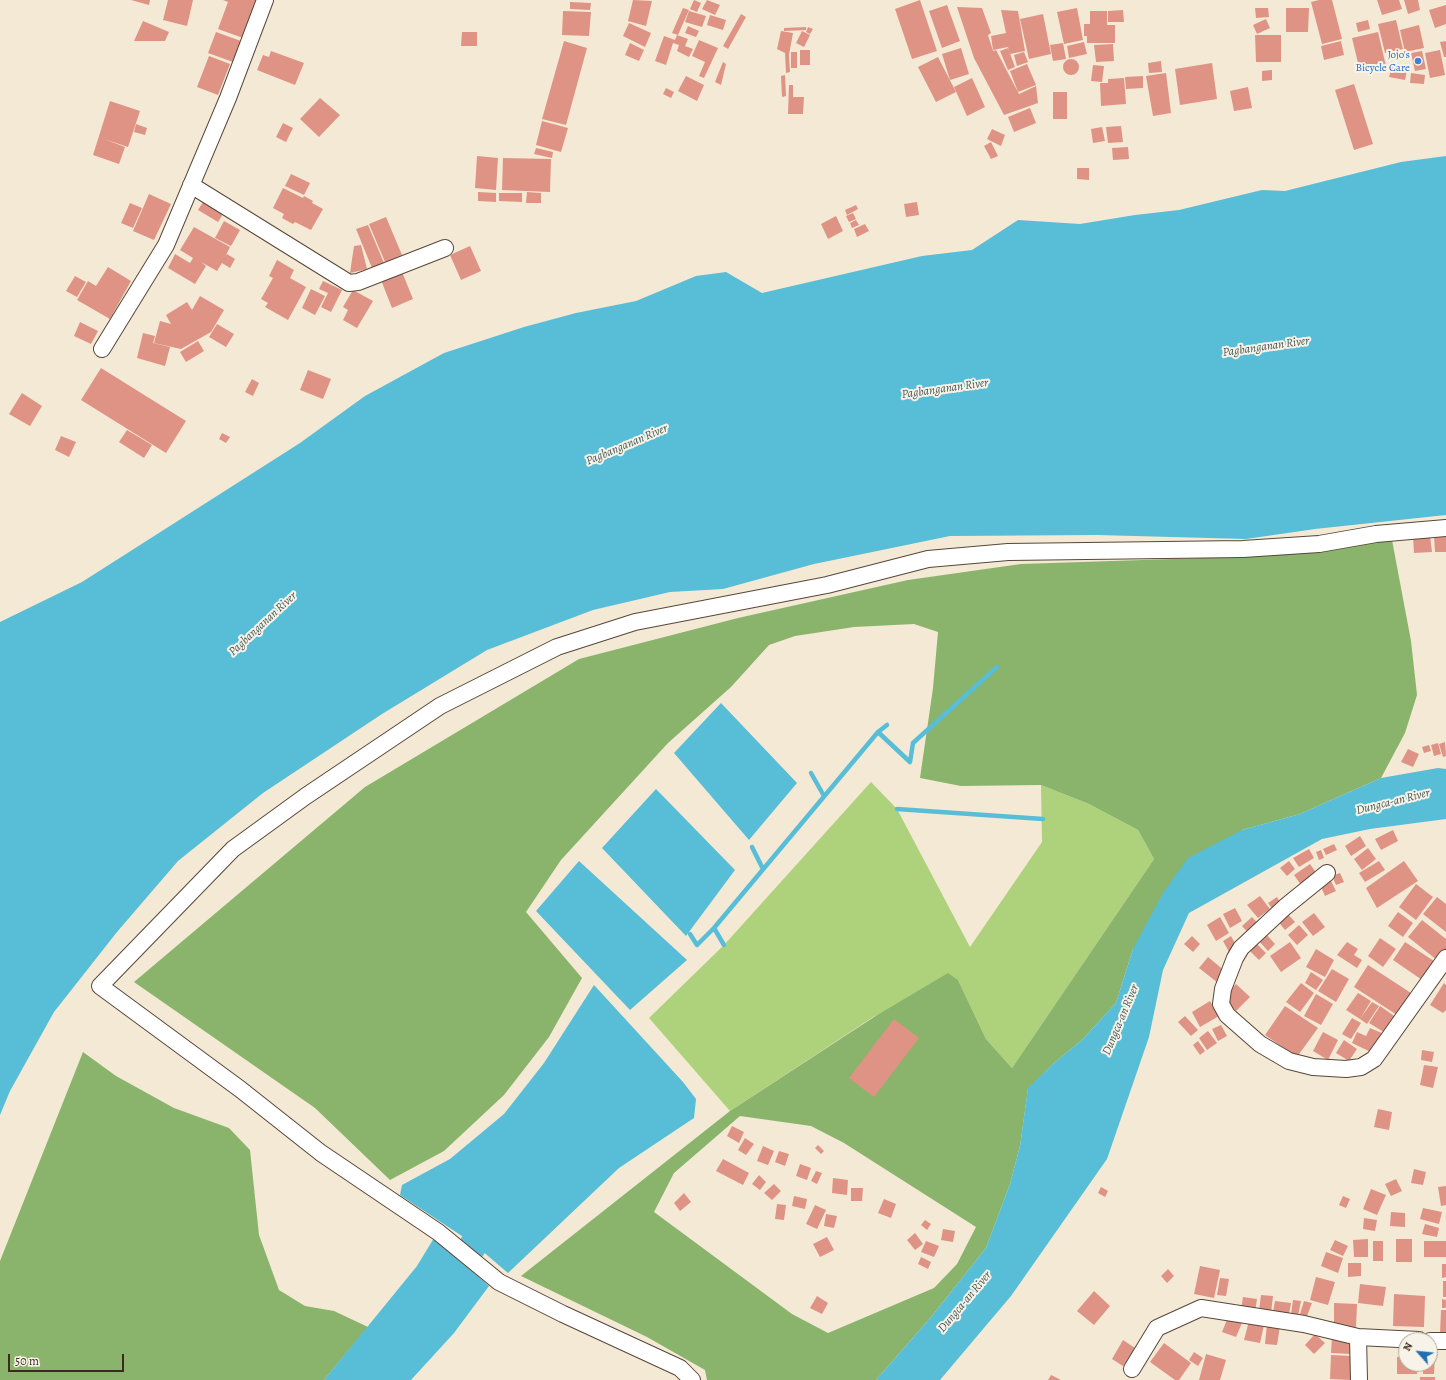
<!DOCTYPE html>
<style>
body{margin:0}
#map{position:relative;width:1446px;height:1380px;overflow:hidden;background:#f4e9d5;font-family:Alegreya,serif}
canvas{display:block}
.north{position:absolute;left:1398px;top:1332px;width:40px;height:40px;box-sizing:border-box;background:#f7f3e8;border:1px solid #aca397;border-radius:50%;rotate:297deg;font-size:11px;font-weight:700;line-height:16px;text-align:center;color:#3b2a1e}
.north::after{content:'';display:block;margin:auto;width:14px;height:18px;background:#1f6fb2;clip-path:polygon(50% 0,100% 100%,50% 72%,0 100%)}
.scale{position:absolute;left:8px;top:1354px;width:116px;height:18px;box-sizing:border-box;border:2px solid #3b2a1e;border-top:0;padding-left:5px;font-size:12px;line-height:14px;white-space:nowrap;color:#3b2a1e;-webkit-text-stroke:3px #f7f3e8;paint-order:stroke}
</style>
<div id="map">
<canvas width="1446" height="1380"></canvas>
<div class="north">N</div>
<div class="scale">50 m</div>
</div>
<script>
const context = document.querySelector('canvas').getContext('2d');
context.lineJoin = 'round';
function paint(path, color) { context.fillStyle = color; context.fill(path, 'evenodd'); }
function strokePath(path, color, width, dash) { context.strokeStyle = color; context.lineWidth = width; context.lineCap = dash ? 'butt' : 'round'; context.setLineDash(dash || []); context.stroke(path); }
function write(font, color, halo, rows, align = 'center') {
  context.font = font + ' Alegreya,serif'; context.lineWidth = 4; context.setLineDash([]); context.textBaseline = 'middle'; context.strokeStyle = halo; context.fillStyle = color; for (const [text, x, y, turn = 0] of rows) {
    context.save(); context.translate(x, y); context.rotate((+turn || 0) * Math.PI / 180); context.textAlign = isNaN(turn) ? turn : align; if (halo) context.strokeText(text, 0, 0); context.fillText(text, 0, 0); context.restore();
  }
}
const green = new Path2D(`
 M871,782L897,809L970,947L1042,842L1041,785L1089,804L1138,830L1154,859L1012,1068L986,1039L958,980L873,1017L730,1111L649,1018L724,945Z`);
const forest = new Path2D(`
 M1392,540L1411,641L1417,695L1405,733L1381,778L1300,814L1242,830L1133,949L1116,1003L1082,1040L1054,1063L1028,1089L1020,1146L1010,1184L986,1248L932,1316L876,1380H707L705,1370L647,1337L521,1276L730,1111L874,1017L948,973L958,980L986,1039L1012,1068L1154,859L1138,830L1089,804L1041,785L961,786L920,778L933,688L938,632L914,624L854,627L795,636L769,645L731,687L668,743L561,860L526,912L582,978L549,1037L504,1095L444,1151L390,1180L315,1108L134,982L365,787L579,659L738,618L908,580L1021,564L1263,556ZM740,1116L811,1126L844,1143L976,1227L957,1264L934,1288L828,1333L792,1314L654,1212L674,1173Z
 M83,1052L116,1076L174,1108L229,1128L250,1150L259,1235L279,1290L305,1306L334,1311L368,1327L324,1380H0V1261Z`);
const water = new Path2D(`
 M1446,156V515L1315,529L1246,539L1097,535L950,536L814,564L723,589L670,592L593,610L487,650L382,714L263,793L178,861L117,932L54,1012L10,1091L0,1115V622L82,582L300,443L365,396L444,353L524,327L576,313L636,301L696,276L726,272L762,293L922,256L972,250L1018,220L1080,224L1135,215L1179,210L1262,190L1285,191L1401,162Z
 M721,703L797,783L749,840L674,753Z
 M1438,768L1446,769V819L1370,829L1322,839L1189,913L1163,970L1149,1037L1107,1159L1011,1296L940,1380H876L932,1316L986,1248L1010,1184L1020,1146L1028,1088L1054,1063L1082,1040L1116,1003L1133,949L1163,893L1188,858L1242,830L1300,814L1381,778Z
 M656,789L735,870L686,936L602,848Z
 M579,861L687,960L630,1010L536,911Z
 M594,985L683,1082L696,1099L694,1118L619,1168L508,1273L474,1244L400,1195L402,1185L450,1159L504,1114L544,1063Z
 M434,1238L489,1286L454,1333L411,1380H324L417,1266Z`);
const stream = new Path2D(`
 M878,732L887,725
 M811,773L824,796
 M897,809L1043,819
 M752,847L763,869
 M690,934L697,945L714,928
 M724,945L714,928L878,732L910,762L913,743L997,667`);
const river = new Path2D(`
 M472,1247L474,1244`);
const building = new Path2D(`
 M131,0H150L149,5Z
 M168,0H193L187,26L163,20Z
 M223,0H257L243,38L218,29L228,2Z
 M633,0L652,1L646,26L628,21Z
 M694,0L701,3L697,12L690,9Z
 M707,0L720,5L715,15L702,9Z
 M920,0L937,51L912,59L895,9Z
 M1319,0H1332L1342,39L1322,44L1311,2Z
 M1377,0H1399L1402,9L1382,15Z
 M1404,0H1418L1420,10L1408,14Z
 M570,2L591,3L590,10L570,9Z
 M947,5L960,41L942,48L929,11Z
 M1446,5V24L1435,28L1429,10Z
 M957,7L982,8L991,33L988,35L993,51L996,50L1020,96L1019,94L1036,86L1038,103L1004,115L974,58Z
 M683,8L689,10L678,35L672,33Z
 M1077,8L1083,40L1064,44L1057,12Z
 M1255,8H1268L1269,17L1256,18Z
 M1286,8H1309L1308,32H1286Z
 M1001,10L1018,11L1025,51L1010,54L1008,47L993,50L991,36L1006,33Z
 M1123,10L1124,22H1108V11Z
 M563,11L591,12L589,36L562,35Z
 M689,11L706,16L702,27L685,22Z
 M1090,11H1107V25H1115V43H1087V36H1084V24H1090Z
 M741,14L746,17L728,49L723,46Z
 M1043,14L1051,54L1029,59L1020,19Z
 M710,15L726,20L723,30L707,25Z
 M1266,19L1270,28L1257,34L1253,25Z
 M1368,20L1370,29L1358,32L1356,23Z
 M1396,20L1403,49L1385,53L1378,24Z
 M143,21L169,32L165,41H134Z
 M629,23L651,33L645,47L623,36Z
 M1419,25L1424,48L1405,52L1400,30Z
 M688,26L699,31L696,37L685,33Z
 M806,27V30L784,31V28Z
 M808,27L813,29L810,34L806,32Z
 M781,31L793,33L789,55L790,72L786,73L785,53L777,49Z
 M802,31L810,35L804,47L796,43Z
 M216,32L241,41L233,62L208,53Z
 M462,32H477V46H461Z
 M1378,32L1386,66L1373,70L1371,64L1359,67L1352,38Z
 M677,35L688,39L685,46L693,49L689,57L677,51L679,45L673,43L666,65L655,61L664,36L675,40Z
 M1255,35H1281V62H1256Z
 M699,40L718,48L704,78L699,76L705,62L692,56Z
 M564,41L587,48L566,125L542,119Z
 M1341,41L1344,55L1324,60L1321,46Z
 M1446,41V57H1444L1440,42Z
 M1084,42L1087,54L1069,58L1067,46Z
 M630,43L644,50L639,61L625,55Z
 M1063,43L1066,59L1053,61L1050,45Z
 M1113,44L1114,61L1096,62L1094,45Z
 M961,48L969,74L950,80L942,54Z
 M1008,48L1015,67L1008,70L1000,51Z
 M800,50H810V65H800Z
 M1440,50L1445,75L1430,78L1425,53Z
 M271,51L304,63L295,85L257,70L263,55L269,57Z
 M1422,51L1426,69L1415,71L1411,53Z
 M791,52H797V68H791Z
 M1024,52L1028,62L1017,66L1014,55Z
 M209,56L230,64L218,95L197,87Z
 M938,57L956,92L936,102L918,67Z
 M1063 67a8 8 0 1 1 16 0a8 8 0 1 1-16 0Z
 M1161,61L1162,72L1149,73L1148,63Z
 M723,62L726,64L721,85L715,82Z
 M1212,63L1217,99L1180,105L1175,69Z
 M1027,64L1036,85L1018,92L1010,71Z
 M1093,65L1104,66L1102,82L1091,81Z
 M1392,66L1407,70L1405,80L1389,77Z
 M1272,70V80L1262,81V71Z
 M1166,73L1171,113L1153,116L1146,76Z
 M1411,73L1425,75L1424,84L1410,83Z
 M785,75L786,96L782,97L781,76Z
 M686,76L704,85L697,101L678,91Z
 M1143,76V88L1126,89L1125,77Z
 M972,78L985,107L967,116L954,87Z
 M1124,78L1126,104L1101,106L1100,83H1108V79Z
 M1354,84L1373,144L1354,150L1335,90Z
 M789,85H793V97H804L803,114H788Z
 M1248,87L1252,108L1234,111L1230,91Z
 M666,88L674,92L671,98L663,94Z
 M1053,92H1067V119H1053Z
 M320,98L340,115L319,137L300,119Z
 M110,101L140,111L128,147L104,139L125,147L119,164L93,155Z
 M1030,108L1036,123L1014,132L1008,117Z
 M542,121L568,128L561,152L536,145Z
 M283,123L293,128L286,142L276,137Z
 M136,124L147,128L145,135L134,132Z
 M1121,126L1123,142L1108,143L1106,127Z
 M1102,127L1105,141L1093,143L1091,129Z
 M992,129L1005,135L1001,146L987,139Z
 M991,142L998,156L991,159L984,146Z
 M1128,147L1129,159L1113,160L1112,148Z
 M536,148L553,152L552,158L534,154Z
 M477,156L498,158L496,190L475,188Z
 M503,158L551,159L550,192L502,190Z
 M1077,168H1089V180L1077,179Z
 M291,174L310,183L304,195L285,186Z
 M283,188L303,198L304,196L313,201L312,203L323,209L311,230L295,222L293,224L282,218L284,214L273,208Z
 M478,192L496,193V202L478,201Z
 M527,192L541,193V203H526Z
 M499,193H522V202L499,201Z
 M149,194L171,204L154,240L133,231Z
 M203,202L223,214L218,222L198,210Z
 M917,202L919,215L906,217L904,204Z
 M130,203L142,208L133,228L121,223Z
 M856,205L858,209L847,215L845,210Z
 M853,213L856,219L849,222L846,216Z
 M836,216L843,231L828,239L821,224Z
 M386,217L402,255L385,262L369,224Z
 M856,220L859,225L852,228L850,223Z
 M224,221L240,230L231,246L215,238Z
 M865,224L869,231L857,237L854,229Z
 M368,225L384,263L372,268L356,229Z
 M194,227L230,247L225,257L227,254L235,259L230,268L222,263L217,271L201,262L206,266L195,284L168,268L175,254L190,263L193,258L180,250Z
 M361,245L367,269L350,273L354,246Z
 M470,246L481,271L461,280L450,255Z
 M277,260L294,270L290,278L306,287L288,320L265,307L268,303L261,299L273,278L269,276Z
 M108,267L131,281L110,319L77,300L88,281L96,286Z
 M402,272L413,299L392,308L381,280Z
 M75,276L86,282L77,297L66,291Z
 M323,281L342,290L331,312L321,307L328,293L319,289Z
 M311,289L325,296L315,315L302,308Z
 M353,290L373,301L357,328L343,320L348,310L343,307Z
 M200,296L224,310L211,332L181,349L154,343L160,321L171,324L166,315L187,302L192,310Z
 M80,322L98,331L91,344L74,336Z
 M217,324L234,334L226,347L209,337Z
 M143,333L155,336L153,343L170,347L165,366L137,358Z
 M198,341L204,351L186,362L180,352Z
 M101,368L186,421L166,453L81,400Z
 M308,370L331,379L323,399L300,390Z
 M252,379L259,383L253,396L245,392Z
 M22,393L42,406L30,426L9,414Z
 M127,430L152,445L144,458L119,442Z
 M222,433L230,437L226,443L219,439Z
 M61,436L76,442L69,457L55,450Z
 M1430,536L1432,552L1414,553L1413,537Z
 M1434,536H1446V552H1435Z
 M1445,742L1446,756L1443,757L1439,744Z
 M1438,743L1441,754L1434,756L1431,745Z
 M1429,745L1431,751L1424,753L1422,747Z
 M1408,749L1419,754L1413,767L1401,762Z
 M1393,830L1398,841L1381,850L1375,839Z
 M1360,836L1366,846L1351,856L1345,846Z
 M1334,844L1337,850L1326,855L1323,849Z
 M1368,848L1376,859L1362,870L1354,859Z
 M1309,849L1314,858L1299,867L1293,858Z
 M1321,850L1324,858L1319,860L1316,852Z
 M1289,861L1295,869L1287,876L1280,868Z
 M1379,861L1385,870L1365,882L1359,873Z
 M1404,861L1418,881L1377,908L1366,888Z
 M1310,864L1317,874L1301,885L1294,875Z
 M1340,873L1344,882L1336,885L1332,876Z
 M1329,877L1336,891L1325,896L1319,882Z
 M1416,884L1433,897L1416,920L1399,907Z
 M1260,896L1270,909L1258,918L1247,905Z
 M1277,897L1281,904L1273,910L1268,903Z
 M1437,897L1446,904V932L1423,914Z
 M1235,908L1242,921L1230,928L1223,914Z
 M1285,911L1295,922L1285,930L1276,919Z
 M1398,912L1413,923L1403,937L1388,926Z
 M1314,913L1325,927L1313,936L1302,922Z
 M1220,917L1229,933L1216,941L1207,925Z
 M1252,917L1262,928L1252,937L1242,926Z
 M1422,920L1446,939V949L1437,960L1408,937Z
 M1299,925L1308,935L1297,945L1288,935Z
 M1264,932L1275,944L1268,951L1257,939Z
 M1192,936L1200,944L1193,952L1184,944Z
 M1231,936L1237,947L1229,952L1223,941Z
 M1380,938L1396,949L1383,967L1368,956Z
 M1255,942L1266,953L1259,960L1248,949Z
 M1290,942L1301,958L1281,972L1270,956Z
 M1347,942L1358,949L1354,955L1362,960L1357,968L1337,955Z
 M1405,942L1437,963L1425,982L1393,960Z
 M1316,949L1334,960L1325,977L1306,967Z
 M1208,957L1226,972L1218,983L1199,968Z
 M1368,965L1411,993L1397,1015L1354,987Z
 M1332,969L1349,979L1336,1002L1318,991Z
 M1311,972L1323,980L1316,990L1305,983Z
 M1301,983L1314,993L1300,1012L1286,1002Z
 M1444,983L1446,985V1010L1443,1013L1430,1005Z
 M1236,984L1250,997L1236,1011L1223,998Z
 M1358,993L1371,1001L1360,1019L1346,1010Z
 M1316,994L1333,1004L1321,1025L1304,1016Z
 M1210,1001L1219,1016L1200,1027L1192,1012Z
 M1372,1002L1379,1006L1367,1024L1360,1019Z
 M1285,1006L1318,1028L1297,1057L1265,1035Z
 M1380,1006L1397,1018L1387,1034L1369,1023Z
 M1185,1016L1198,1030L1191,1036L1178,1022Z
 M1352,1018L1361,1023L1351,1039L1342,1034Z
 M894,1019L919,1038L874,1097L849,1078Z
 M1221,1025L1227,1036L1218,1041L1212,1029Z
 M1370,1028L1384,1034L1375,1054L1352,1043L1357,1032L1366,1036Z
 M1208,1031L1217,1043L1207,1050L1199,1038Z
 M1323,1032L1338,1040L1328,1060L1313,1051Z
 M1344,1040L1357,1049L1349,1061L1336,1053Z
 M1198,1041L1205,1051L1200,1055L1193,1045Z
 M1422,1050L1434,1052L1432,1062L1421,1060Z
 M1424,1065L1438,1067L1433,1088L1420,1085Z
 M1378,1109L1392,1112L1389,1130L1374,1127Z
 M732,1126L744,1132L739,1143L727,1136Z
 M745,1138L754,1144L746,1155L738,1150Z
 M818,1145L824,1151L821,1154L815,1148Z
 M763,1146L774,1151L768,1165L757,1161Z
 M779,1151L789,1154L785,1166L775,1162Z
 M723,1159L749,1173L743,1185L716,1171Z
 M800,1164L811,1168L807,1180L796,1176Z
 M1414,1169L1426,1172L1423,1185L1411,1183Z
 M816,1171L822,1173L817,1184L811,1181Z
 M759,1175L766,1182L760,1190L752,1184Z
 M833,1178L848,1180L847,1195L832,1193Z
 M1396,1179L1402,1191L1391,1196L1385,1184Z
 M774,1184L781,1191L772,1200L764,1193Z
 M1446,1186V1205L1441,1206L1438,1187Z
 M1101,1187L1108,1191L1105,1197L1098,1193Z
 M851,1188H863L862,1201H851Z
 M1371,1189L1386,1195L1377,1215L1363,1209Z
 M684,1193L691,1202L680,1211L674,1203Z
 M794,1196L807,1199L805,1209L792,1206Z
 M1343,1196L1350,1199L1346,1208L1339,1205Z
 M884,1199L896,1204L891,1218L878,1213Z
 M777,1204L786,1205L784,1220L775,1219Z
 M815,1205L826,1210L817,1229L806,1224Z
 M1423,1208L1442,1212L1439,1224L1420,1219Z
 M1391,1212L1405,1213V1227L1390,1226Z
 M826,1214L837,1216L834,1228L824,1226Z
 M1364,1218L1377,1220L1375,1231L1363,1229Z
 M925,1220L931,1224L927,1230L921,1225Z
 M1425,1224L1439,1228L1437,1237L1422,1234Z
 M943,1229L955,1231L953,1242L941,1240Z
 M915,1233L923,1244L915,1250L907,1240Z
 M827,1237L834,1250L820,1257L813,1244Z
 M1368,1239V1257H1354L1353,1240Z
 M1396,1239H1412V1262H1396Z
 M1335,1240L1348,1246L1343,1256L1330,1250Z
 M926,1241L939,1246L934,1257L921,1252Z
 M1373,1241H1383V1261H1373Z
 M1424,1241H1446V1257H1424Z
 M1326,1252L1343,1258L1338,1273L1321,1266Z
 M921,1257L931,1262L928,1269L918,1264Z
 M1348,1263H1361V1276L1348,1277Z
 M1442,1264H1446V1277L1442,1278Z
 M1200,1266L1220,1270L1214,1298L1194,1294Z
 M1168,1269L1174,1276L1167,1283L1161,1276Z
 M1316,1277L1335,1282L1328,1305L1310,1300Z
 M1220,1278L1229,1279L1226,1296L1217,1295Z
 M1443,1281H1446V1297H1443Z
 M1360,1284L1386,1287L1383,1306L1358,1303Z
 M1094,1291L1110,1306L1094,1325L1077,1311Z
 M1394,1294L1425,1296L1424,1327L1393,1326Z
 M1261,1295L1273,1296L1271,1313L1259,1311Z
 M817,1296L828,1303L822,1314L810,1308Z
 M1243,1297L1257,1299L1255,1312L1241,1310Z
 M1442,1299L1446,1300V1308H1442Z
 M1293,1300L1301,1301L1298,1316L1291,1315Z
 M1275,1301L1291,1303L1289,1314L1273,1312Z
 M1304,1301L1312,1303L1307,1316L1300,1314Z
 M1334,1303L1357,1304L1356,1327L1334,1326Z
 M1441,1310H1446V1334H1440Z
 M1228,1317L1242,1323L1236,1337L1222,1332Z
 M1249,1321L1264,1325L1260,1343L1244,1340Z
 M1267,1324L1280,1326L1277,1345L1265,1344Z
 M1315,1334L1325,1343L1314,1354L1305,1345Z
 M1332,1336L1352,1337L1351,1354L1331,1353Z
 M1123,1340L1135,1348L1123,1366L1112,1359Z
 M1164,1343L1191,1363L1179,1380H1175L1150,1362Z
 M1194,1352L1203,1358L1198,1366L1189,1360Z
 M1430,1352H1435L1434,1374H1423V1364H1430Z
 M1206,1354L1226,1360L1220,1380H1199Z
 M1331,1355L1352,1356L1351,1380L1330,1379Z
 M1397,1357H1406V1364H1418L1417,1374H1397Z
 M1051,1375L1061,1380H1048Z
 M1420,1377H1435V1380H1420Z`);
const minor = new Path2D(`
 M191,185L349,283L358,282L445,248
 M102,349L166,245L228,98L265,0
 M1327,873L1285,907L1241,948L1235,958L1223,989L1221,1004L1227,1015L1260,1044L1289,1061L1313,1067L1346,1069L1361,1067L1374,1059L1446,958
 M1358,1337L1359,1380
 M1430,1341H1446
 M1132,1369L1157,1328L1201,1308L1304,1324L1358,1337L1419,1340
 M692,1380L680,1368L563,1314L499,1282L438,1232L321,1153L240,1089L100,986L233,849L306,796L440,706L557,647L635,622L827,585L928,559L1008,552L1243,549L1319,544L1376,534L1446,528`);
const markers = [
 [1418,61,4,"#3f7fe0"]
];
const shopNames = [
 ["Jojo's",1410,55],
 ["Bicycle Care",1410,68]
];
const waterNames = [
 ["Pagbanganan River",1266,347,-8],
 ["Pagbanganan River",945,389,-8],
 ["Pagbanganan River",627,445,-23],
 ["Pagbanganan River",263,624,-43],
 ["Dungca-an River",1393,802,-14],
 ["Dungca-an River",1121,1020,-67],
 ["Dungca-an River",965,1302,-50]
];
paint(green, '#aed27b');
paint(forest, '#8ab46b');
paint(water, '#58bdd6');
strokePath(stream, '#58bdd6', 4.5);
strokePath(river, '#58bdd6', 28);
paint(building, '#df9385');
strokePath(minor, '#574739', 18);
strokePath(minor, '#fff', 16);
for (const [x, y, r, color] of markers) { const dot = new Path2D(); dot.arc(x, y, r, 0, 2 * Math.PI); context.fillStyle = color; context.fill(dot); strokePath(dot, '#f7f3e8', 1.5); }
write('11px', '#366cbe', '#f7f3e8', shopNames, 'right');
write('italic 12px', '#445655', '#f7f3e8', waterNames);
</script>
